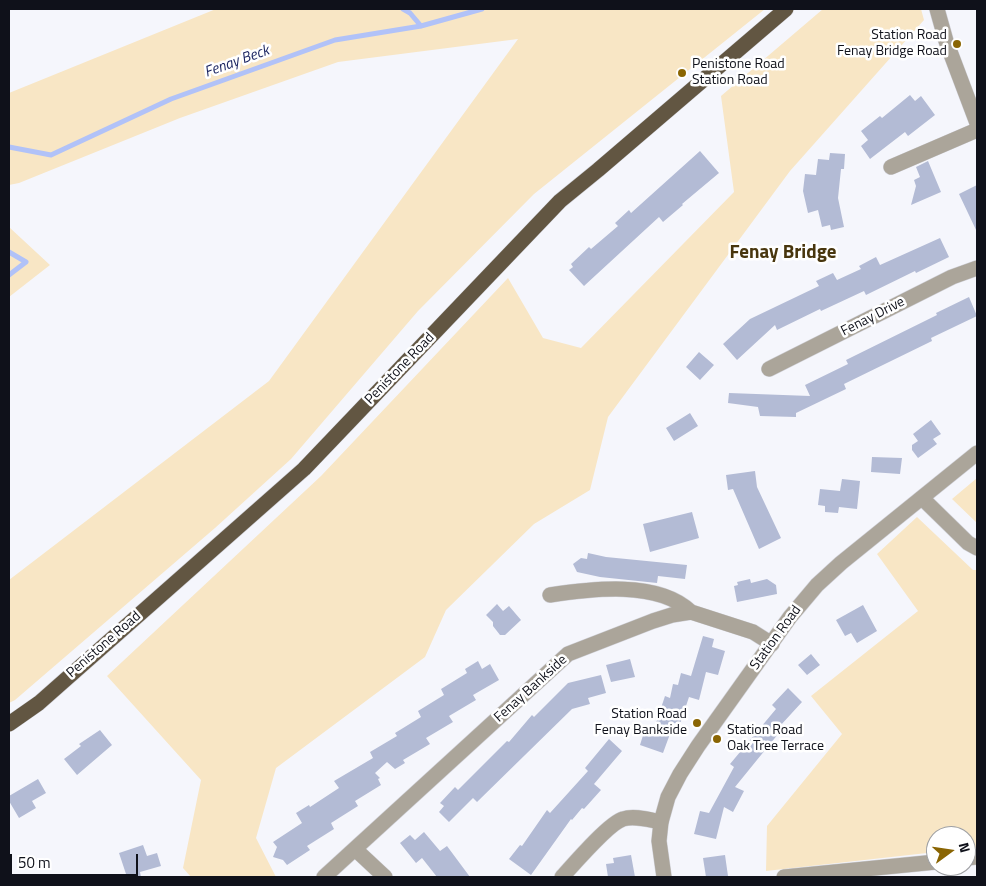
<!DOCTYPE html>
<style>
body{margin:0}
#map{position:relative;width:986px;height:886px;overflow:hidden;background:#f5f6fc;font-family:"Titillium Web",sans-serif}
canvas{display:block}
.frame{position:absolute;inset:0;border:10px solid #0f111a;pointer-events:none}
.north{position:absolute;left:926px;top:826px;width:50px;height:50px;box-sizing:border-box;background:#fff;border:1px solid #9fa0a3;border-radius:50%;rotate:76deg;font-size:14px;font-weight:700;line-height:20px;text-align:center;color:#0f111a}
.north::after{content:'';display:block;margin:auto;width:18px;height:22px;background:#8a6503;clip-path:polygon(50% 0,100% 100%,50% 72%,0 100%)}
.scale{position:absolute;left:10px;top:854px;width:128px;height:22px;box-sizing:border-box;border:2px solid #0f111a;border-top:0;padding-left:6px;font-size:15px;line-height:18px;white-space:nowrap;color:#0f111a;-webkit-text-stroke:4px #fff;paint-order:stroke}
</style>
<div id="map">
<canvas width="986" height="886"></canvas>
<div class="frame"></div>
<div class="north">N</div>
<div class="scale">50 m</div>
</div>
<script>
const context = document.querySelector('canvas').getContext('2d');
context.lineJoin = 'round';
function paint(path, color) { context.fillStyle = color; context.fill(path, 'evenodd'); }
function strokePath(path, color, width, dash) { context.strokeStyle = color; context.lineWidth = width; context.lineCap = dash ? 'butt' : 'round'; context.setLineDash(dash || []); context.stroke(path); }
function write(font, color, halo, rows, align = 'center') {
  context.font = font + ' "Titillium Web",sans-serif'; context.lineWidth = 5; context.setLineDash([]); context.textBaseline = 'middle'; context.strokeStyle = halo; context.fillStyle = color; for (const [text, x, y, turn = 0] of rows) {
    context.save(); context.translate(x, y); context.rotate((+turn || 0) * Math.PI / 180); context.textAlign = isNaN(turn) ? turn : align; if (halo) context.strokeText(text, 0, 0); context.fillText(text, 0, 0); context.restore();
  }
}
const green = new Path2D(`
 M216,9H765L534,194L418,311L291,459L215,528L15,700L9,703V580L269,381L518,39L338,62L180,118L19,183L9,185V93Z
 M823,9H921L924,20L790,171L608,417L590,490L534,524L446,610L425,657L276,768L256,838L276,877H191L183,868L201,780L107,676L321,476L508,278L543,338L581,348L734,192L721,96Z
 M9,227L50,265L9,297Z
 M977,478V523L952,499Z
 M917,517L973,570H977V848L966,849V836H936V852L766,871L767,826L842,734L811,696L918,611L877,554Z`);
const stream = new Path2D(`
 M403,9L410,13L421,26
 M9,147L51,155L171,99L335,40L421,26L482,9
 M9,252L26,262L9,275`);
const building = new Path2D(`
 M910,95L915,101L921,96L935,115L908,136L905,132L870,159L861,146L868,140L861,131L880,116L882,118Z
 M700,151L719,173L682,204L683,205L663,222L659,217L584,286L569,270L573,267L571,264L589,247L591,249L618,226L615,223L629,210L631,213Z
 M830,153L845,154L844,169H841L838,198L844,227L831,230L830,225L822,227L818,210L808,213L803,191L805,174L816,175L818,159L829,160Z
 M928,161L941,192L911,205L916,186L914,180L920,177L916,167Z
 M977,185V232L959,194Z
 M940,238L949,257L916,273L915,271L866,295L864,291L821,311L820,309L777,330L775,325L737,360L723,344L750,319L819,286L816,281L833,273L837,280L861,269L859,266L876,257L880,265Z
 M969,297L977,316L931,338L932,341L844,384L846,389L796,413V417L760,416L758,407L728,403L729,393L810,396L805,385L848,364L846,360L937,315L936,313Z
 M699,352L714,365L700,380L686,367Z
 M690,413L698,426L674,441L666,428Z
 M931,420L941,434L933,439L937,444L918,458L912,450V445L918,441L913,434Z
 M872,457L902,458L900,474L871,472Z
 M755,471L757,487L781,538L759,549L733,489L728,490L726,475Z
 M842,479L860,481L857,509L839,507L838,513L825,512V506L818,505L820,489L840,491Z
 M692,512L699,538L650,552L643,524Z
 M588,553L606,557L687,565L685,579L658,576L657,583L600,577L577,572L573,564L581,558L587,559Z
 M750,579L751,583L767,579L776,585L777,594L737,602L734,586L738,585L737,582Z
 M497,604L503,611L509,606L521,620L505,635H500L493,626V622L486,615Z
 M863,605L877,631L857,643L851,633L845,636L836,620Z
 M703,636L714,639L712,647L725,651L718,675L706,672L699,700L689,697L680,724L674,723L663,753L640,745L645,729L653,732L665,696L670,698L673,684L678,685L681,673L691,676Z
 M811,654L820,665L807,675L798,665Z
 M630,659L635,677L611,682L606,665Z
 M478,661L482,669L490,664L499,680L473,695L476,700L449,716L453,722L426,738L430,744L403,760L405,763L395,769L387,762L375,773L380,778L378,779L381,785L355,801L358,806L331,823L334,829L307,846L310,850L287,865L283,860L273,857L277,847L273,842L302,823L296,813L309,805L310,807L339,788L334,781L373,758L370,752L397,736L395,733L421,717L418,711L444,695L441,689L467,673L465,669Z
 M601,675L606,693L588,698L590,704L572,709L477,802L473,798L449,822L439,812L444,806L440,803L455,787L458,790L507,741L509,742L532,715L534,717L568,683Z
 M788,688L802,702L780,726L783,728L735,787L744,791L733,812L724,807L716,839L694,834L700,811L709,813L734,767L730,764L776,709L772,705Z
 M100,730L112,745L77,775L64,759L81,746L79,744Z
 M609,739L622,751L594,784L601,790L584,809L582,808L572,820L571,819L531,875L509,859L520,845L522,846L547,810L550,813L588,771L585,768Z
 M38,779L46,793L32,801L36,808L19,818L9,801V796Z
 M424,832L440,851L447,846L470,877H437L422,858L416,863L400,843L410,835L415,840Z
 M143,845L147,856L157,853L161,866L140,872L141,877H127L119,853Z
 M631,855L635,877H608L606,864L614,863L613,858Z
 M725,855L728,876L706,877L703,858Z`);
const minor = new Path2D(`
 M891,167L977,130
 M769,369L952,277L977,268
 M922,498L968,543L977,548
 M550,595C591,589 658,580 691,612
 M355,849L385,877
 M966,858L977,857
 M324,877L568,654L653,621L672,615L691,612L753,632L772,644
 M562,877C573,865 609,823 623,819C634,815 650,820 661,822
 M784,877L936,862`);
const tertiary = new Path2D(`
 M937,9L946,41L977,123
 M664,877L659,841L661,822L668,797L680,774L698,746L790,617L817,585L841,563L977,453`);
const trunk = new Path2D(`
 M9,724L39,703L304,469L560,201L598,170L786,9`);
const markers = [
 [957,44,5,"#8a6503"],
 [682,73,5,"#8a6503"],
 [697,723,5,"#8a6503"],
 [717,739,5,"#8a6503"]
];
const poiNames = [
 ["Station Road",947,36],
 ["Fenay Bridge Road",947,52],
 ["Penistone Road",692,65,"left"],
 ["Station Road",692,81,"left"],
 ["Station Road",687,715],
 ["Fenay Bankside",687,731],
 ["Station Road",727,731,"left"],
 ["Oak Tree Terrace",727,747,"left"]
];
const streetNames = [
 ["Fenay Drive",873,317,-27],
 ["Penistone Road",400,369,-46],
 ["Station Road",776,638,-54],
 ["Penistone Road",104,645,-41],
 ["Fenay Bankside",531,689,-42]
];
const waterNames = [
 ["Fenay Beck",237,62,-20]
];
const districtNames = [
 ["Fenay Bridge",783,253]
];
paint(green, '#f8e6c5');
strokePath(stream, '#b1c2f8', 5);
paint(building, '#b3bbd5');
strokePath(minor, '#d0d1d8', 16);
strokePath(tertiary, '#d0d1d8', 16);
strokePath(trunk, '#d0d1d8', 16);
strokePath(minor, '#aba59a', 15);
strokePath(tertiary, '#aba59a', 15);
strokePath(trunk, '#625642', 15);
for (const [x, y, r, color] of markers) { const dot = new Path2D(); dot.arc(x, y, r, 0, 2 * Math.PI); context.fillStyle = color; context.fill(dot); strokePath(dot, '#fff', 2); }
write('14px', '#0f111a', '#fff', poiNames, 'right');
write('14px', '#0f111a', '#fff', streetNames);
write('italic 15px', '#17215e', '#fff', waterNames);
write('bold 19px', '#48360e', '#fff', districtNames);
</script>
